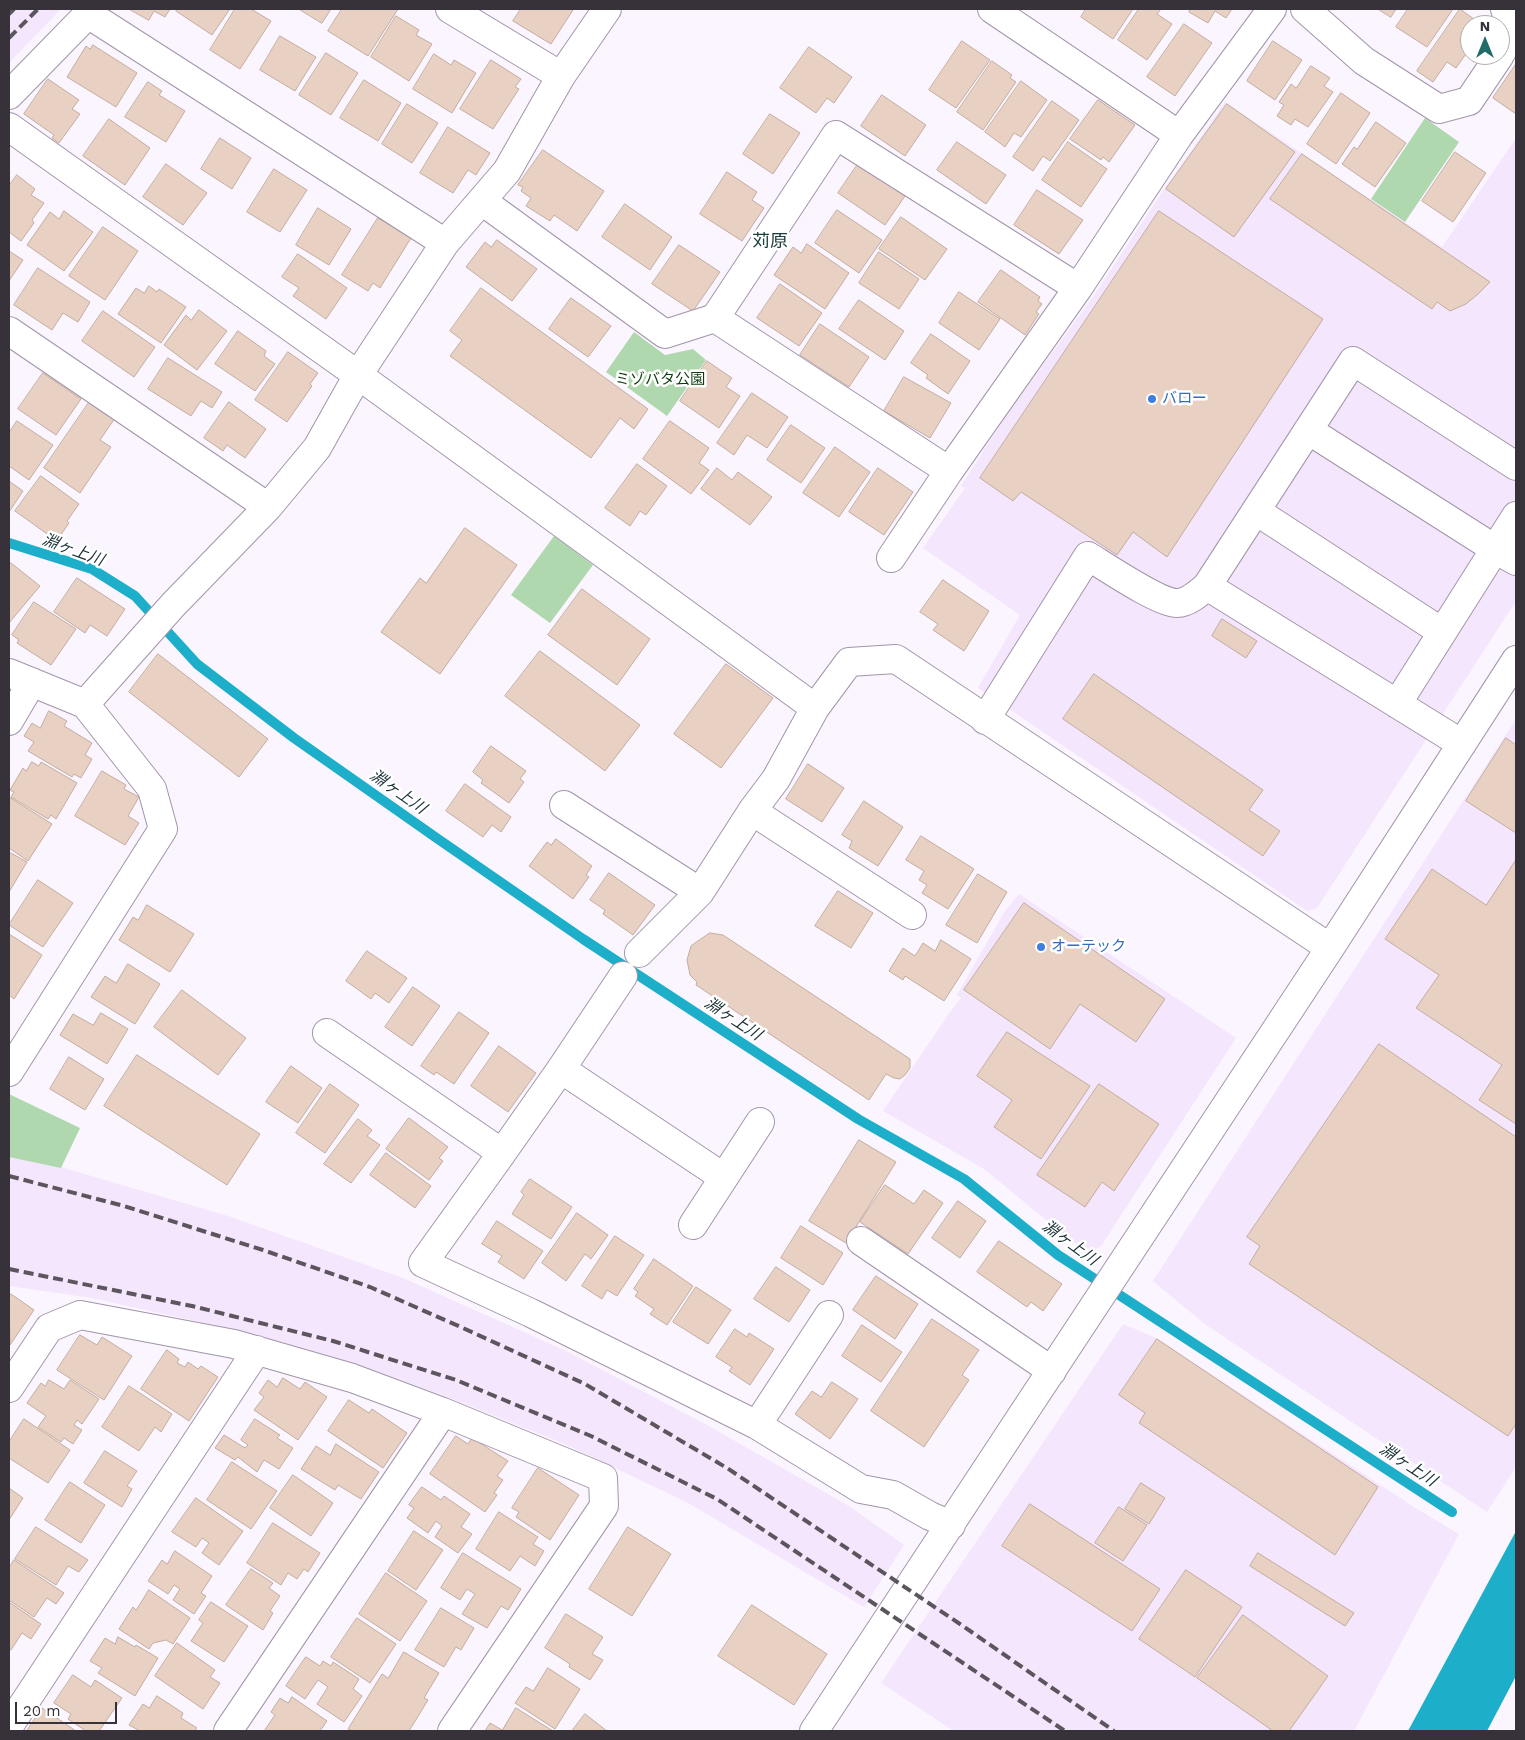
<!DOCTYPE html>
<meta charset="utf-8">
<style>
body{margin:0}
#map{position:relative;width:1525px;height:1740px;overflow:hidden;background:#faf5fe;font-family:"Work Sans",sans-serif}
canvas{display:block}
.frame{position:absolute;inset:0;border:10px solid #37323a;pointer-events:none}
.north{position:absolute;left:1460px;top:15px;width:50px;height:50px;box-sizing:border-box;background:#fff;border:1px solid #afadb0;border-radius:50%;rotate:0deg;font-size:14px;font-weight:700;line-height:20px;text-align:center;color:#37323a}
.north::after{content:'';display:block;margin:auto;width:18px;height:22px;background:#216c69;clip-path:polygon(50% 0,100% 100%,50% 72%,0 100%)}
.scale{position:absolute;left:15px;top:1702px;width:102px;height:22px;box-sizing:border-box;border:2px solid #37323a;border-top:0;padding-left:6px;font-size:15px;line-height:18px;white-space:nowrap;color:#37323a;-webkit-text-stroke:4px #fff;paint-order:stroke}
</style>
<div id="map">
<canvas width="1525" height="1740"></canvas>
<div class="frame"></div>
<div class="north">N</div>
<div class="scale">20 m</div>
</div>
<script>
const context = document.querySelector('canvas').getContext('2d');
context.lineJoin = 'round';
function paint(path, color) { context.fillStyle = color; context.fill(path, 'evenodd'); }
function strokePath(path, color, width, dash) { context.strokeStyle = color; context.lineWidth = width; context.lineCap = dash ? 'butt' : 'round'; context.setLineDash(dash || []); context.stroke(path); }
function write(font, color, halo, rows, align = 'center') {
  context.font = font + ' "Work Sans","Noto Sans JP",sans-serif'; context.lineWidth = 5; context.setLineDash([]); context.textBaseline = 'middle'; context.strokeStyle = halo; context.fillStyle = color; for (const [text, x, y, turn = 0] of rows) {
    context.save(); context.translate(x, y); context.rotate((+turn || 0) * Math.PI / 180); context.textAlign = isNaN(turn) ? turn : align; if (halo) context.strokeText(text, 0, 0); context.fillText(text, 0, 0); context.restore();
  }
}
const built = new Path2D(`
 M9,9H61L9,63Z
 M1225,102L1442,247L1516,138V601L1317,908L1307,911L978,688L1020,615L923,548L965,488L961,486L1007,414L1093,297L1161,194Z
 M1516,719V1467L1487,1512L1206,1325L1153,1281Z
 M1019,894L1236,1038L1101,1246L1091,1251L1073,1242L984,1169L883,1111L948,1015L961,998L957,995L1005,911Z
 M9,1157L57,1166L228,1216L403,1278L564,1350L707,1425L849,1506L904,1545L864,1607L688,1503L567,1445L448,1397L356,1364L249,1333L92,1298L9,1286Z
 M1123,1324L1154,1337L1414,1507L1459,1534L1354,1731H954L881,1683Z`);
const green = new Path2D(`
 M1425,118L1459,142L1405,222L1371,199Z
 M634,332L665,355L693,349L706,360L667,416L606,372Z
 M554,536L593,565L550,623L511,595Z
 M9,1094L80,1128L61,1168L9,1157Z`);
const water = new Path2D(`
 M1516,1531V1676L1487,1731H1408Z`);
const stream = new Path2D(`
 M9,543L92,569L135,596L197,664L294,738L438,839L583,939L858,1119L964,1179L1058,1255L1452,1512`);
const building = new Path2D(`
 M129,9H170L165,17L154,11L149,20Z
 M178,9H230L212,35L176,11Z
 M235,9H251L271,21L240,69L210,50Z
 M299,9H331L322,23Z
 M342,9H398L368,56L328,31Z
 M521,9H571L573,10L551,44L513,21Z
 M1086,9H1133L1113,39L1081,17Z
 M1139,9H1158L1160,10L1157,14L1172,24L1147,60L1118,40Z
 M1191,9H1232L1226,18L1215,11L1208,23L1189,12Z
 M1378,9H1396L1391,17Z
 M1408,9H1453L1427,47L1396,27Z
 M1460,9L1482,25H1470V48L1456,68L1447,62L1433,82L1417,71Z
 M396,16L419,30L416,35L432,44L409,81L371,57Z
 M1184,24L1212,43L1175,96L1147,77Z
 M280,36L316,57L295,91L260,70Z
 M962,41L990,60L956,108L929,90Z
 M1273,41L1302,60L1275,100L1247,81Z
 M93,45L137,73L116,107L67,77L86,46L90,49Z
 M809,47L852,77L834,103L827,98L816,113L780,88Z
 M326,53L358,73L331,115L299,95Z
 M434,54L451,65L454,60L476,73L452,113L413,89Z
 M491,60L521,79L515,87L519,89L493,129L460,109Z
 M992,61L1012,75L1010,78L1016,82L983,130L957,112Z
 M1516,64V114L1493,98Z
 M1311,66L1330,78L1324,86L1333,92L1308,127L1295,119L1291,125L1277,116L1284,105L1279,102L1291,84L1296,88Z
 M48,79L79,100L72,109L80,114L59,143L52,138L54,135L24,114Z
 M364,80L401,103L378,141L340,118Z
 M1021,81L1047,100L1021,137L1014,133L1005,147L985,132Z
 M148,82L162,91L159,95L185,111L166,142L125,117Z
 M1341,93L1370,113L1336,164L1307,144Z
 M882,95L926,125L905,156L861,126Z
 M1098,100L1135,125L1109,162L1103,157L1101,160L1070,139Z
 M1052,101L1079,120L1050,161L1043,156L1033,171L1013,157Z
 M407,104L438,123L412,163L382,144Z
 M1227,104L1295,152L1234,237L1166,189Z
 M770,114L800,133L773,174L743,154Z
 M109,119L150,148L125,185L83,156Z
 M1376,122L1406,143L1375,187L1342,164L1354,147L1357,149Z
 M448,127L490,153L476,175L468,170L453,193L420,173Z
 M220,138L251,158L232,189L201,169Z
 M957,142L1006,175L986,204L937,170Z
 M1068,142L1107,169L1081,207L1042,180Z
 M543,150L604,191L577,231L554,215L550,221L526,206L531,198L521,191L523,187L518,185Z
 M1455,152L1486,173L1453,222L1422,201Z
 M1302,154L1490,282L1478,294L1466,304L1450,311L1437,302L1432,309L1270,199Z
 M166,164L207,193L183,225L143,197Z
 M858,164L905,196L885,225L838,193Z
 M274,169L307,190L280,232L247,212Z
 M727,172L757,192L752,200L764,208L742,241L700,214Z
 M17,175L35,189L31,195L44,203L32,220L34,223L21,241L9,232V186Z
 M1037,190L1083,220L1059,254L1014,225Z
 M625,204L672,237L650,270L602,237Z
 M318,208L351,229L329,265L296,245Z
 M837,210L882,240L859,273L815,243Z
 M64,211L93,232L64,271L27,245L50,212L59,219Z
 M1159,211L1323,319L1167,557L1133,532L1117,555L1021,492L1013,501L980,478Z
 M901,217L947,249L925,280L879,249Z
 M378,218L411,238L380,288L373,283L368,291L342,275Z
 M103,227L138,251L105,300L69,276Z
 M497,240L537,269L512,301L466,267L485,242L491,247Z
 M807,244L849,273L825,309L774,275L793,247L801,253Z
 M679,245L720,272L693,311L652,284Z
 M9,251L23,260L9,281Z
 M879,252L919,279L899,309L859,283Z
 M298,254L347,288L326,319L293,296L299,288L282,277Z
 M38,268L90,302L78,322L63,313L52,330L14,305Z
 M1001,270L1040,297L1038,301L1042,304L1036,312L1039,314L1025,335L978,302Z
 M780,284L822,313L799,346L757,318Z
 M149,286L157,292L159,289L186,307L161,343L118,314L136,288L144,293Z
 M481,288L648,409L634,429L620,418L591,458L450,356L462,340L450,331Z
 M959,292L1000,319L979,350L939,323Z
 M571,298L611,326L588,357L549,329Z
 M859,300L904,331L885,360L839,329Z
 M199,310L227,331L197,370L164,345L186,315L191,320Z
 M103,311L155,347L134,377L82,341Z
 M820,324L869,357L849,387L800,355Z
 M238,331L266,351L264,356L275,364L255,391L215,364Z
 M931,334L970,361L948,394L926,378L928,375L911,363Z
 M288,352L318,373L310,384L312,386L287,422L255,400Z
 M168,358L222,392L212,408L201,401L191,416L148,389Z
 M707,361L732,378L726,387L740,396L719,428L680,401Z
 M43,373L81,399L56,435L18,409Z
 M904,377L951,403L930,438L884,411Z
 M752,393L788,417L767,448L747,435L734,455L717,443Z
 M90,401L115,418L100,440L111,447L80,493L44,468Z
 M229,402L266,429L245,458L227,445L223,451L204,438Z
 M17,421L53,445L29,480L9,466V433Z
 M670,421L709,448L699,463L709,470L691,494L643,459Z
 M791,425L825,448L801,483L767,460Z
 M835,447L870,472L839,517L803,493Z
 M637,464L667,486L646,515L640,511L630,526L605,508Z
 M717,468L732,480L738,472L772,497L750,525L701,489Z
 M878,468L913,492L884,535L849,512Z
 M41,476L79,504L67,521L69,523L60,536L53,531L50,536L15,511Z
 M9,481L23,491L9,512Z
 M465,528L517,565L440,674L381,632L420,578L426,583Z
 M11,563L40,586L9,623V566Z
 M77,578L125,609L107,636L90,625L85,633L54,612Z
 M943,580L989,611L964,651L933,630L938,624L920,612Z
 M582,589L650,639L617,685L548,635Z
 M34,602L76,629L51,665L17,643L19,640L12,635Z
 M1222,619L1257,641L1246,658L1212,636Z
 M540,651L640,725L605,771L505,696Z
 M158,654L268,739L239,777L129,692Z
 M726,664L773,698L721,768L674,734Z
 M1094,674L1263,790L1249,810L1280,831L1263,856L1063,719Z
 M49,711L67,721L64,726L92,743L85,755L92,759L81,778L74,774L72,777L28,751L34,742L24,736L32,723L40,728Z
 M1506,738L1516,745V833L1466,801Z
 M491,746L526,771L520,779L524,782L509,803L481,783L483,780L473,772Z
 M32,762L39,766L41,762L77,783L56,819L51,815L48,819L11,797L14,792L10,790L23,768L26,771Z
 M808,764L844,788L822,822L786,799Z
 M102,771L126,785L124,789L139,797L128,816L139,823L125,845L75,816Z
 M465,784L511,817L501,832L492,825L483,837L446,811Z
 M9,797L52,824L28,861L9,848Z
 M864,801L903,827L878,866L849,848L852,841L842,835Z
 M921,836L974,869L948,909L922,893L927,885L919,880L924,871L906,860Z
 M556,839L592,866L586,875L589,877L573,899L529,866L547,842L551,845Z
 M9,852L27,862L9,892Z
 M1516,860V1124L1479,1100L1502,1065L1416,1008L1439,975L1385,939L1432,869L1486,905Z
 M609,873L655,905L633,935L603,914L605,910L590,900Z
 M978,874L1007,892L977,943L946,925Z
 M38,880L73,903L43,947L9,925Z
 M838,891L873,913L851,948L815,926Z
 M1024,903L1165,999L1136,1042L1080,1004L1050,1049L964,990Z
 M147,905L194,934L170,972L119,940L133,917L138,920Z
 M710,933L723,935L910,1059V1068L905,1075L900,1079L894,1078L886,1074L869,1100L696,985L697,982L690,975L687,960L691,946Z
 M9,934L42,955L14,999L9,995Z
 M941,940L971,959L944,1001L905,976L903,980L889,971L903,948L915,956L923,943L935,951Z
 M367,951L407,978L389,1003L375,993L371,999L346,981Z
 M128,964L160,984L135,1024L91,997L105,976L116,983Z
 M413,987L440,1006L412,1046L385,1027Z
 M182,990L246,1038L218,1075L154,1027Z
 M459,1012L489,1033L454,1084L436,1072L434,1075L421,1066Z
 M101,1013L128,1029L107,1064L60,1035L73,1014L93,1025Z
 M1007,1032L1090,1086L1041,1159L994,1127L1012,1100L977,1076Z
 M1379,1044L1516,1137V1424L1508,1436L1249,1264L1260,1246L1247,1237Z
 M499,1046L536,1073L508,1112L471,1086Z
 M137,1055L260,1134L227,1185L104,1106Z
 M69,1057L104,1079L85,1110L50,1089Z
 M291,1066L322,1088L298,1123L266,1102Z
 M330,1084L359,1105L325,1153L296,1133Z
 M1099,1084L1159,1124L1114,1191L1102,1182L1085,1207L1037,1175Z
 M409,1118L448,1147L439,1158L443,1161L429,1180L386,1149Z
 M358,1119L372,1130L367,1136L380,1145L351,1183L324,1164Z
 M859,1140L896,1162L846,1243L809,1221Z
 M386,1153L431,1186L415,1208L370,1175Z
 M530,1179L572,1207L551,1239L512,1214L524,1195L521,1192Z
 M885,1185L914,1204L924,1190L943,1203L908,1254L860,1222Z
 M958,1201L986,1221L960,1258L932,1238Z
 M577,1213L608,1235L591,1259L585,1254L566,1281L542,1263Z
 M497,1221L543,1251L524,1279L498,1262L502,1256L482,1244Z
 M801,1226L843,1253L823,1285L781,1258Z
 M615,1236L644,1255L617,1296L607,1290L602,1299L582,1286Z
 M999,1241L1062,1284L1043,1311L1031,1302L1027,1307L977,1272Z
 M654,1259L693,1286L667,1325L650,1314L654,1309L635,1296L638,1292L634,1289Z
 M776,1267L810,1290L789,1322L754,1299Z
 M876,1276L918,1304L895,1339L853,1310Z
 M696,1287L731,1310L708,1344L673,1322Z
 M11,1294L34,1310L10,1345L9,1296Z
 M932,1319L979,1350L962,1375L969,1380L924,1447L871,1411Z
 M862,1325L902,1352L881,1382L842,1356Z
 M735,1329L747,1337L749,1333L774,1349L750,1385L729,1371L732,1367L716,1357Z
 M80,1335L97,1345L102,1337L132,1356L104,1400L57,1370Z
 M1157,1339L1378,1487L1335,1555L1139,1423L1145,1413L1119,1395Z
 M167,1350L179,1359L177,1363L185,1367L188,1362L198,1369L201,1366L218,1377L189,1421L141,1389Z
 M283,1378L300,1389L305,1382L327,1397L298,1440L254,1410L264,1397L259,1393L268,1380L277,1387Z
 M49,1380L64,1389L70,1380L99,1399L82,1424L77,1420L74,1425L82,1430L73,1444L64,1438L61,1442L38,1427L46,1416L27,1403L41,1383L45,1386Z
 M832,1382L858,1399L830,1439L795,1414L812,1391L821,1397Z
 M129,1386L172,1414L161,1432L155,1427L139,1451L102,1427Z
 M349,1400L369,1413L372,1409L407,1433L383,1468L328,1431Z
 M24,1419L70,1450L48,1483L9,1458V1442Z
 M255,1419L280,1435L277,1438L293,1448L279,1469L264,1460L257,1472L238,1457L235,1460L215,1448L224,1435L245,1448L248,1445L241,1440Z
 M456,1436L468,1444L472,1438L508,1461L497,1476L503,1480L494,1493L497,1495L485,1512L430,1474Z
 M336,1444L379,1472L361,1499L338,1485L335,1490L301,1469L316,1446L330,1455Z
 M105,1451L137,1471L127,1486L132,1489L122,1507L84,1483Z
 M232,1462L277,1491L251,1529L207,1500Z
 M538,1468L579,1495L550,1540L516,1517L519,1512L512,1508Z
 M293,1475L333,1503L311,1536L270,1508Z
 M70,1482L105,1505L81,1543L45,1520Z
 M1141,1483L1165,1498L1149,1524L1125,1509Z
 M422,1487L441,1500L444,1496L470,1514L461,1527L472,1534L458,1553L435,1537L442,1526L436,1521L428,1533L407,1518L414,1508L409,1505Z
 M9,1488L23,1498L9,1520Z
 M196,1498L243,1531L219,1565L202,1553L209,1543L202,1538L196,1547L172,1532Z
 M1030,1504L1160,1589L1132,1631L1002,1546Z
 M1119,1507L1147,1525L1123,1561L1095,1543Z
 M499,1512L538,1537L533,1544L544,1551L535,1566L520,1556L510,1571L476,1549Z
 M273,1523L320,1553L308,1572L304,1569L297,1579L288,1573L281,1585L247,1563Z
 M36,1527L88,1560L79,1572L68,1566L56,1585L15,1559Z
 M628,1527L671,1554L632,1616L589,1589Z
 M414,1531L443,1550L416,1590L388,1571Z
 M175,1551L212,1576L201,1593L206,1596L194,1614L173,1600L180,1589L174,1585L168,1594L148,1581L162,1560L167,1564Z
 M463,1553L521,1589L508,1610L501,1606L487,1628L462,1614L475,1594L467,1589L460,1600L441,1588Z
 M1258,1553L1354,1613L1345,1626L1250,1566Z
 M14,1560L64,1593L56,1604L47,1598L34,1617L9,1600V1568Z
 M251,1569L273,1583L269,1588L280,1596L270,1611L273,1613L263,1630L226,1605Z
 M1186,1570L1242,1607L1195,1677L1139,1639Z
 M386,1573L427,1601L400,1641L359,1614Z
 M149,1590L190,1618L173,1644L166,1640L153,1643L149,1649L119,1629L133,1607L136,1610Z
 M9,1602L41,1624L31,1639L22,1633L11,1650L9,1649Z
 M211,1602L248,1626L224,1662L191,1641L203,1623L199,1620Z
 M752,1605L827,1654L794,1705L718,1656Z
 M441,1608L474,1628L461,1650L456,1647L444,1667L415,1650Z
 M566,1614L603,1637L592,1654L603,1660L590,1680L569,1667L570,1664L545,1648Z
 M1243,1615L1328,1676L1289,1731H1273L1197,1678Z
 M357,1618L396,1644L370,1683L331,1657Z
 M118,1637L135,1647L136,1645L158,1658L135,1696L98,1673L102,1668L90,1661L105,1638L115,1644Z
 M177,1643L215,1670L210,1677L220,1683L203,1709L155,1676Z
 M404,1652L439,1673L424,1698L428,1700L409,1731H353L348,1729L382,1674L388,1678Z
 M306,1657L320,1666L323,1661L331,1666L333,1662L359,1679L353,1689L362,1696L344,1722L317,1704L328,1687L318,1680L305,1699L286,1686Z
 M548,1668L580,1689L555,1729L515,1703L526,1687L533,1691Z
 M73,1675L91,1687L95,1680L122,1698L99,1731H86L68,1719L71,1714L54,1703Z
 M157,1696L183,1713L181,1718L197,1728L194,1731H140L129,1725L143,1704L149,1708Z
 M292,1697L327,1721L320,1731H264L275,1715L271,1712L280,1698L288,1703Z
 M42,1708L76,1731H27Z
 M516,1708L553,1731H485L490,1723L502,1730Z
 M585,1714L607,1731H572Z`);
const minor = new Path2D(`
 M450,9L561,76
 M992,9L1179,135
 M1305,9L1364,61L1439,109L1469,101L1500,55
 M88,14L445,243
 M1500,54L1513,35L1505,9
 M9,95L93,9
 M9,127L358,375L445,243L507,171L561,76L607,9
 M482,201L665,334L715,318L949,471L1078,288L1179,135L1272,9
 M715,318L836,135L1078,288
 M9,331L268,507
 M1308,430L1495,549L1397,704
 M1256,511L1442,632
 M1516,516L1495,549L1516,561
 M891,558L949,471
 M9,673L85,704L173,605L268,507L317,448L358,375L815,708L849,662L896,659L1330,948
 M985,720L1088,556C1106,567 1159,603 1177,603C1188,603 1199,593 1207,586
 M9,721L32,682
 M1462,744L1207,586L1353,361L1516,466
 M564,805L700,892
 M752,811L912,915
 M639,953L700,892L752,811L776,779L815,708
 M327,1033L502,1153L561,1069L623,976
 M561,1069L723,1177
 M9,1072L163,829L152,789L85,704
 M502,1153L423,1263L531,1313L757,1425L861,1489L893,1495L930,1516L951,1525
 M693,1225L760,1122
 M861,1241L1052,1371
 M9,1388L49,1328L80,1315L234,1344L352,1378L443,1412L603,1478L604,1506L452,1731
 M757,1425L829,1315
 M9,1726L257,1350
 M228,1731L443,1412
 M814,1731L1330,948L1516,660`);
const rail = new Path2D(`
 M9,14L14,9
 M9,38L38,9
 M9,1176L124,1206L263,1250L370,1287L463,1328L585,1384L727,1468L963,1626L1114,1731
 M9,1269L192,1306L333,1341L456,1380L591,1436L717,1499L1065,1731`);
const markers = [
 [1152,399,5,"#3f7fe0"],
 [1041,947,5,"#3f7fe0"]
];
const parkNames = [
 ["ミゾバタ公園",660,380]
];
const shopNames = [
 ["バロー",1162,399],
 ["オーテック",1051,947]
];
const waterNames = [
 ["淵ヶ上川",73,550,20],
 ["淵ヶ上川",398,792,35],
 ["淵ヶ上川",733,1019,33],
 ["淵ヶ上川",1070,1243,36],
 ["淵ヶ上川",1408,1465,33]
];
const quarterNames = [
 ["苅原",770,242]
];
paint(built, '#f4e6fd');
paint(green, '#b0d8ae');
paint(water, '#1dafc9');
strokePath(stream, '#1dafc9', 10);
paint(building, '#e8d1c3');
strokePath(building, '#c3ac9f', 1);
strokePath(minor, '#a295a9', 30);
strokePath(minor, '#fff', 28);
strokePath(rail, '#5b565e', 4, [10, 5]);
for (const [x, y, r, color] of markers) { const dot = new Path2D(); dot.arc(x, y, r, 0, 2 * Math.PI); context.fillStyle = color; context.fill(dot); strokePath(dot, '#fff', 2); }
write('15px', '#0e3c0f', '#fff', parkNames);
write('15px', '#366cbe', '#fff', shopNames, 'left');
write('italic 16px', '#1b3136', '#fff', waterNames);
write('18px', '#1b3d3b', '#fff', quarterNames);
</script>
